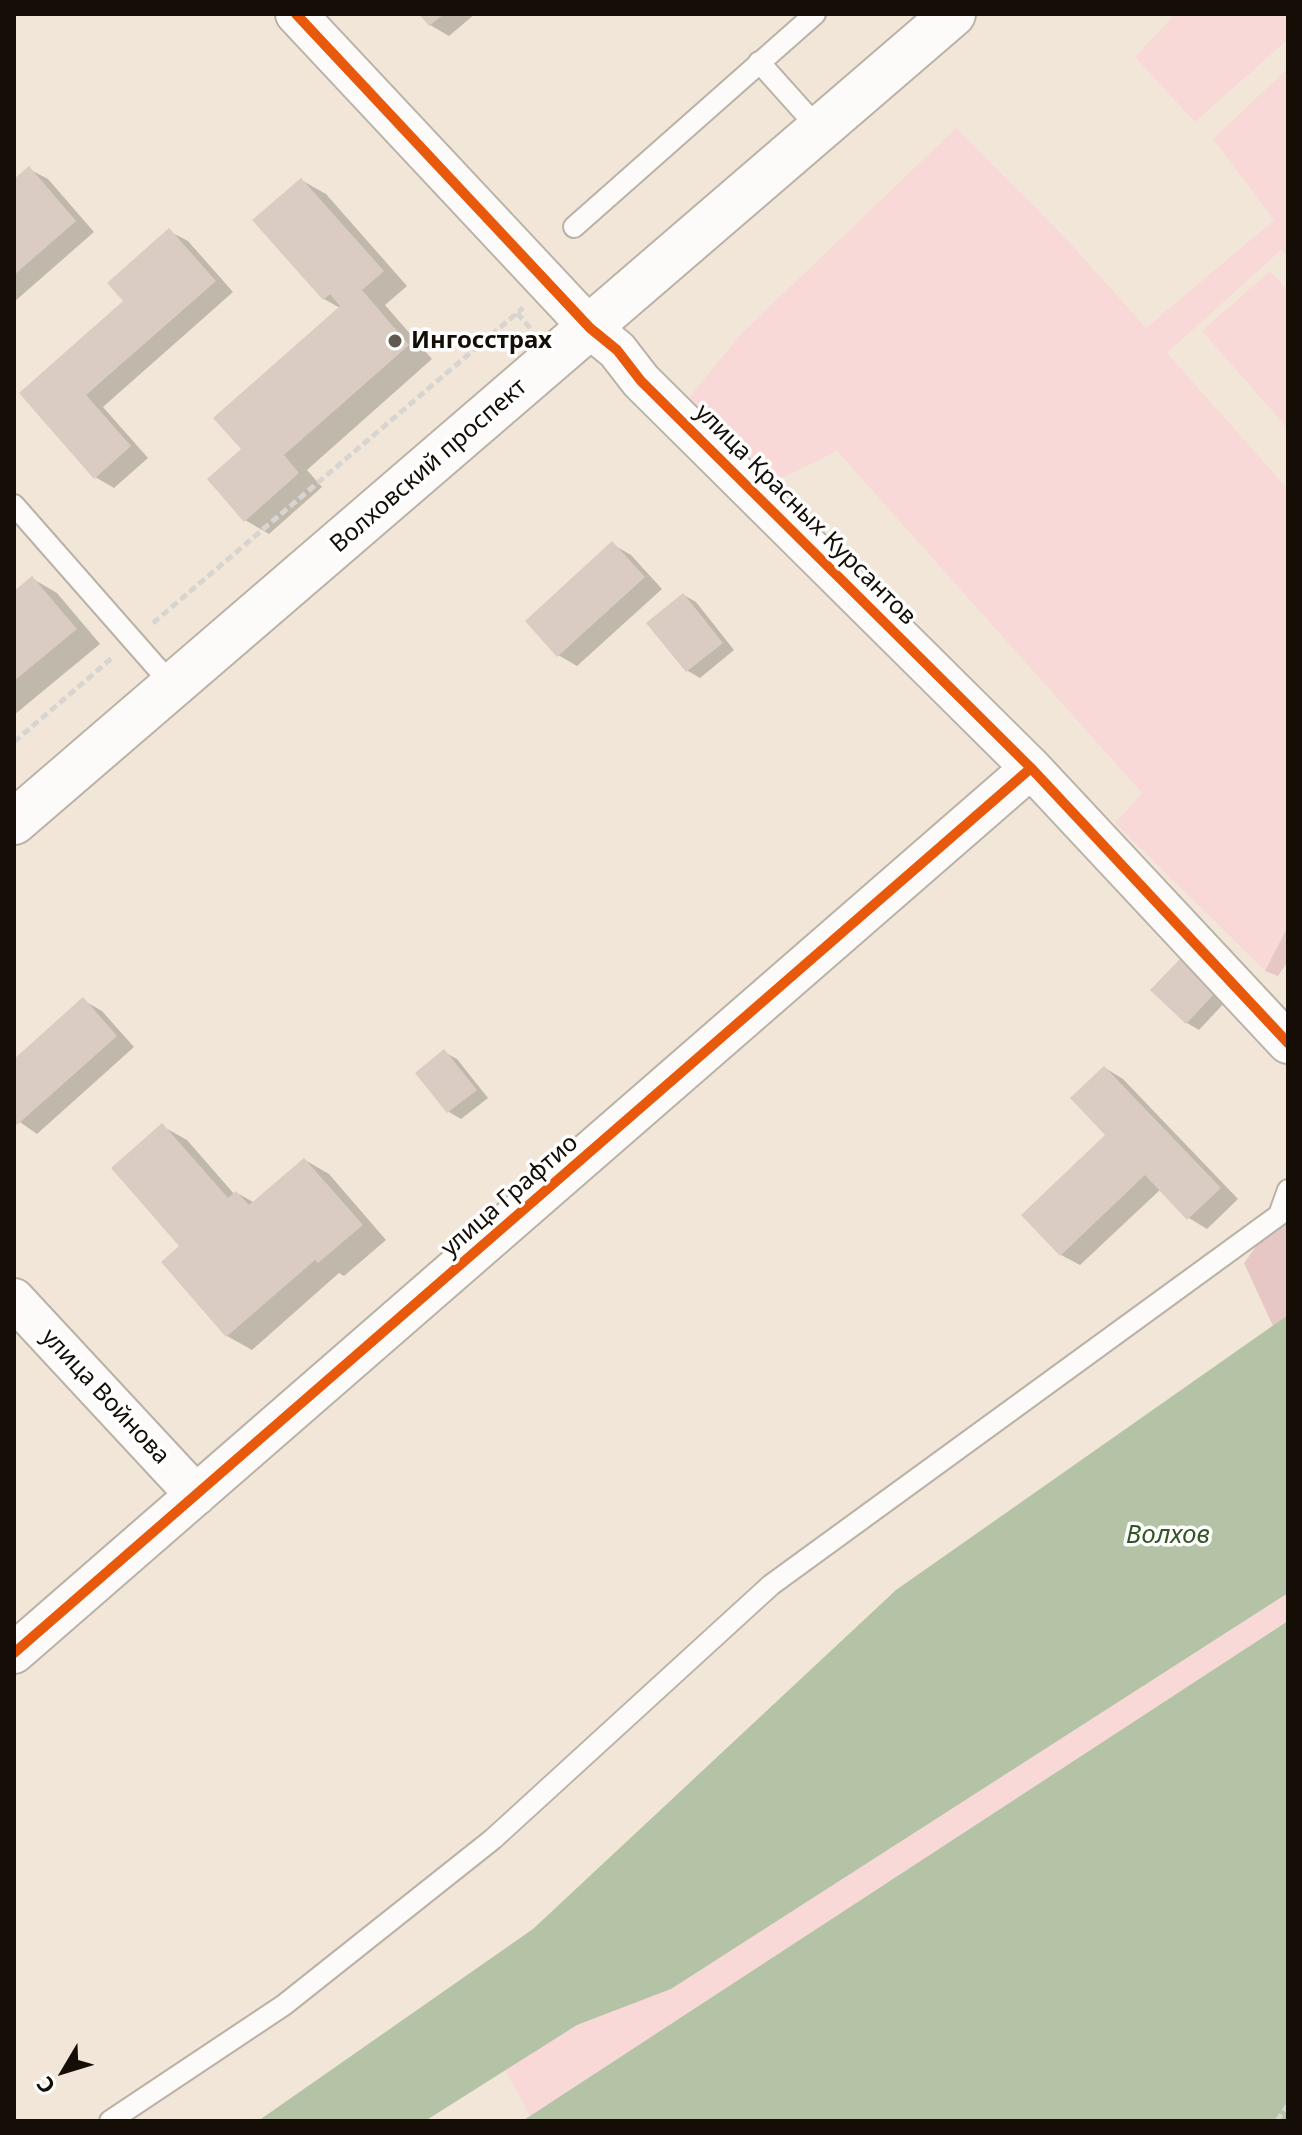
<!DOCTYPE html>
<meta charset="utf-8">
<style>
body{margin:0}
#map{position:relative;width:1302px;height:2135px;overflow:hidden;background:#f2e6d8;font-family:"Noto Sans",sans-serif}
canvas{display:block}
.frame{position:absolute;inset:0;border:16px solid #150e06;pointer-events:none}
.north{position:absolute;left:24px;top:2031px;width:80px;height:80px;-webkit-text-stroke:6px #fff;paint-order:stroke;rotate:232deg;font-size:22px;font-weight:700;line-height:32px;text-align:center;color:#150e06}
.north::after{content:'';display:block;margin:auto;width:28px;height:36px;background:#150e06;clip-path:polygon(50% 0,100% 100%,50% 72%,0 100%)}
</style>
<div id="map">
<canvas width="1302" height="2135"></canvas>
<div class="frame"></div>
<div class="north">С</div>
</div>
<script>
const context = document.querySelector('canvas').getContext('2d');
context.lineJoin = 'round';
function paint(path, color) { context.fillStyle = color; context.fill(path, 'evenodd'); }
function strokePath(path, color, width, dash) { context.strokeStyle = color; context.lineWidth = width; context.lineCap = dash ? 'butt' : 'round'; context.setLineDash(dash || []); context.stroke(path); }
function write(font, color, halo, rows, align = 'center') {
  context.font = font + ' "Noto Sans",sans-serif'; context.lineWidth = 7; context.setLineDash([]); context.textBaseline = 'middle'; context.strokeStyle = halo; context.fillStyle = color; for (const [text, x, y, turn = 0] of rows) {
    context.save(); context.translate(x, y); context.rotate((+turn || 0) * Math.PI / 180); context.textAlign = isNaN(turn) ? turn : align; if (halo) context.strokeText(text, 0, 0); context.fillText(text, 0, 0); context.restore();
  }
}
const green = new Path2D(`
 M1175,14H1288V39L1195,122L1135,57Z
 M1288,68V258L1281,250L1167,353L1288,489V926L1265,971L1115,823L1142,793L837,451L772,483L687,400L742,333L956,128L1070,243L1146,328L1274,220L1213,139Z
 M1270,271L1288,291V429L1202,331Z
 M1288,1593V1621L530,2116L505,2070L577,2025L671,1989Z`);
const forest = new Path2D(`
 M1288,926V961L1278,976L1265,971Z
 M1288,1190V1315L1273,1326L1244,1263L1279,1215Z`);
const water = new Path2D(`
 M1288,1315V1593L671,1989L577,2025L425,2121H258L533,1929L896,1590Z
 M1288,1621V2121H522L530,2116Z`);
const shadow = new Path2D(`
 M421,14H475L449,36L430,25Z
 M29,169L48,179L94,232L14,302V182Z
 M301,180L326,194L407,286L385,305L432,359L307,470L322,487L269,534L245,520L244,449L340,308L324,299Z
 M169,231L188,241L233,292L103,407L148,458L114,488L95,477L21,393L126,301Z
 M612,544L631,555L662,589L577,666L558,655Z
 M33,579L57,593L100,644L14,715V594Z
 M684,595L696,602L734,650L700,678L688,671L649,623Z
 M1181,960L1227,1000L1199,1030L1187,1023Z
 M83,1000L102,1011L134,1047L37,1134L14,1118V1062Z
 M444,1052L457,1059L488,1098L461,1119L449,1112Z
 M1105,1068L1123,1079L1238,1199L1207,1229L1189,1218L1161,1189L1080,1265L1061,1255L1108,1135Z
 M162,1126L187,1140L235,1195L237,1193L255,1203L305,1160L329,1174L386,1240L344,1276L339,1273L252,1350L227,1336L182,1246Z`);
const building = new Path2D(`
 M419,14H444L429,26Z
 M29,166L76,221L14,275V179Z
 M301,178L384,271L362,290L409,345L284,455L299,473L244,522L207,479L241,449L213,418L340,306L330,294L323,300L252,220Z
 M169,228L216,281L86,395L131,446L94,479L19,393L123,301L107,283Z
 M612,541L645,577L557,657L525,621Z
 M32,576L77,629L14,681V591Z
 M683,593L723,643L686,672L646,623Z
 M1181,958L1216,992L1186,1024L1150,990Z
 M83,997L117,1036L17,1125L14,1121V1059Z
 M444,1049L477,1090L447,1113L415,1073Z
 M1104,1066L1221,1188L1187,1220L1145,1175L1060,1256L1021,1215L1105,1135L1070,1098Z
 M162,1123L228,1198L236,1191L249,1205L304,1158L363,1225L318,1263L315,1260L226,1337L161,1262L179,1246L111,1168Z`);
const path = new Path2D(`
 M517,313L531,329
 M153,623L523,308
 M14,742L112,658
 M1277,2121L1288,2105`);
const service = new Path2D(`
 M759,62L820,130
 M574,227L815,14
 M14,505L173,686
 M110,2121L284,2005L493,1839L771,1585L1279,1215L1288,1190`);
const minor = new Path2D(`
 M296,14L590,328L617,350L641,381L1031,768L1288,1043
 M14,1299L196,1495
 M14,1653L1031,768`);
const tertiary = new Path2D(`
 M14,822L953,14`);
const cycleway = new Path2D(`
 M296,14L590,328L617,350L641,381L1031,768L1288,1043
 M14,1653L1031,768`);
const markers = [
 [395,341,8,"#625a50"]
];
const poiNames = [
 ["Ингосстрах",411,341]
];
const streetNames = [
 ["Волховский проспект",429,466,-41],
 ["улица Красных Курсантов",805,515,45],
 ["улица Графтио",510,1196,-41],
 ["улица Войнова",105,1397,47]
];
const waterNames = [
 ["Волхов",1168,1536]
];
paint(green, '#f8d9d7');
paint(forest, '#e7c7c5');
paint(water, '#b4c3a6');
paint(shadow, '#0003');
paint(building, '#daccc2');
strokePath(service, '#bab2a7', 24);
strokePath(minor, '#bab2a7', 44);
strokePath(tertiary, '#bab2a7', 48);
strokePath(path, '#d8d5d1', 5, [8, 4]);
strokePath(service, '#fdfbf9', 20);
strokePath(minor, '#fdfbf9', 40);
strokePath(tertiary, '#fdfbf9', 44);
strokePath(cycleway, '#e8590c', 10);
for (const [x, y, r, color] of markers) { const dot = new Path2D(); dot.arc(x, y, r, 0, 2 * Math.PI); context.fillStyle = color; context.fill(dot); strokePath(dot, '#fff', 3); }
write('bold 24px', '#150e06', '#fff', poiNames, 'left');
write('24px', '#150e06', '#fff', streetNames);
write('italic 26px', '#335624', '#fff', waterNames);
</script>
